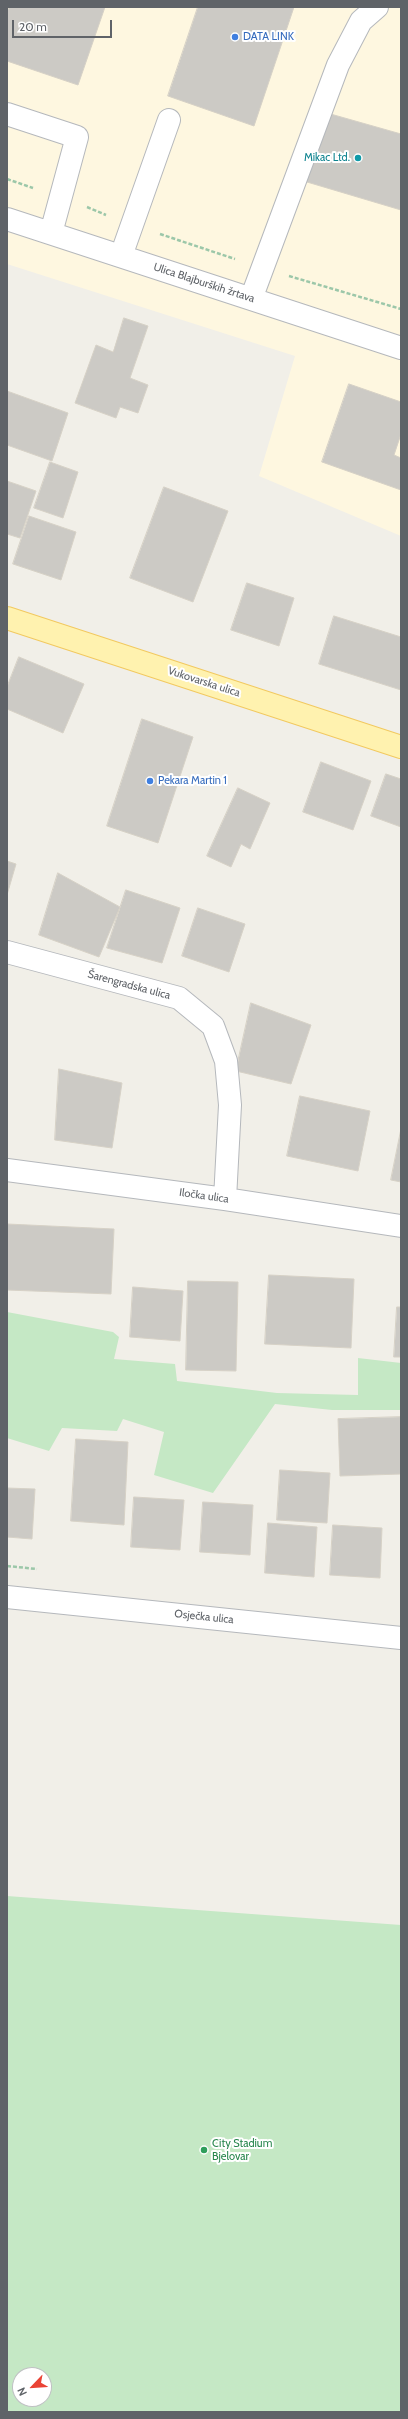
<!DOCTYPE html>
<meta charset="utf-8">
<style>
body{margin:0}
#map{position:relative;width:408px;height:2419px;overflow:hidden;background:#f1efe8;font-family:Cabin,sans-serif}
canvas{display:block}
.frame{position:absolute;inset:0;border:8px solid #5f6368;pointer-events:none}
.north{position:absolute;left:12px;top:2367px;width:40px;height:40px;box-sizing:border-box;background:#fff;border:1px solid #bfc1c3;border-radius:50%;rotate:245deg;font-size:11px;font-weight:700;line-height:16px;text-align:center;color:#5f6368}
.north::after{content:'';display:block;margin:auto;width:14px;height:18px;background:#ea4335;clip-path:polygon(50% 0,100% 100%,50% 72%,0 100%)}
.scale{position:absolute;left:12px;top:20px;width:100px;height:18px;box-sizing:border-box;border:2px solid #5f6368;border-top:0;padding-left:5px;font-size:12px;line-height:14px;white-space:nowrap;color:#5f6368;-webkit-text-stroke:3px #fff;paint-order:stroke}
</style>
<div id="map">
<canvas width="408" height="2419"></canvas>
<div class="frame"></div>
<div class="north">N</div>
<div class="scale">20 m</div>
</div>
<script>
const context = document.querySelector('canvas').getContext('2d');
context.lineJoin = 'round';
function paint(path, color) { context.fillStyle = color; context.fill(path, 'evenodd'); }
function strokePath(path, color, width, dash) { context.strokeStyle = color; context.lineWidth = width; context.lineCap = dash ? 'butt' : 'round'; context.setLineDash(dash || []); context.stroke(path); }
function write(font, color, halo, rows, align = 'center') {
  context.font = font + ' Cabin,sans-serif'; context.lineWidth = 4; context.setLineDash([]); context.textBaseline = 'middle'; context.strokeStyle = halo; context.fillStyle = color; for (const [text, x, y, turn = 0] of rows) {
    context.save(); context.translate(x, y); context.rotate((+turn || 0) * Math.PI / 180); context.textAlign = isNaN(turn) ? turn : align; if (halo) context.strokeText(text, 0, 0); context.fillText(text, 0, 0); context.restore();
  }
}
const commercial = new Path2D(`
 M7,7H401V536L259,476L295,356L7,264Z`);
const green = new Path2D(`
 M7,1312L113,1332L119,1337L114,1359L175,1364L177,1381L277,1393L358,1395V1358L401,1363V1410H332L275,1404L213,1493L154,1475L164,1432L123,1419L117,1431L62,1428L49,1451L7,1438Z
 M7,1896L401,1925V2412H7ZM20,2375H44V2399H20Z`);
const building = new Path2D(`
 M9,7H105L78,85L7,61V13Z
 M198,7H294L254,126L168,96Z
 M327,113L401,134V210L307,182Z
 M124,318L148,326L130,378L148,385L138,413L120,407L116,418L75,403L96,345L113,352Z
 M349,384L401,402V434L394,455L401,458V490L322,462Z
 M7,391L68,413L52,461L7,445Z
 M50,462L78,472L63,518L34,508Z
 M7,481L36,491L20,538L7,534Z
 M164,487L228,511L193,602L130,578Z
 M29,516L76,532L61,580L13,564Z
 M247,583L294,598L279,646L231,630Z
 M334,616L401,637V690L319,664Z
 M19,657L84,684L63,733L7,709V687Z
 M142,719L193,737L158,843L107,826Z
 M321,762L371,781L353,830L303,812Z
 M386,774L401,779V827L371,816Z
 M238,788L270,803L250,849L241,844L231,867L207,856Z
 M7,861L16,864L7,895Z
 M58,873L120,907L99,957L39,935Z
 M126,890L180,908L162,963L107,948Z
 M198,908L245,924L229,972L182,956Z
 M251,1003L311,1025L291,1084L236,1071Z
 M59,1069L122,1083L112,1148L55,1140Z
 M300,1096L370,1111L358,1171L287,1156Z
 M401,1129V1182L391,1180Z
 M7,1224L114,1229L111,1294L7,1290Z
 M269,1275L354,1279L351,1348L265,1344Z
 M188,1281L238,1282L236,1371L186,1370Z
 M133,1287L183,1291L180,1341L130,1337Z
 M397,1307H401V1357H394Z
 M401,1417V1474L340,1476L338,1419Z
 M76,1439L128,1442L124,1525L71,1521Z
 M280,1470L330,1473L327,1523L277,1520Z
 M7,1488L35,1489L32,1539L7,1537Z
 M134,1497L184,1500L180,1550L131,1547Z
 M203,1502L253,1505L250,1555L200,1552Z
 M268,1523L317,1527L314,1577L265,1573Z
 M333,1525L382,1528L380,1578L330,1575Z`);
const path = new Path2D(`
 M7,179L33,188
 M87,207L106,215
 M160,234L235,259
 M289,276L401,309
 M7,1566L37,1569`);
const minor = new Path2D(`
 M7,114L77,137L51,233
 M7,219L401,348
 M121,256L169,120
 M251,299L338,65L361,21L377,7
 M7,952L179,998L213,1026L226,1061L230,1105L225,1199
 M7,1170L225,1199L401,1226
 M7,1597L401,1638`);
const major = new Path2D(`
 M7,618L401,747`);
const markers = [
 [235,37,4,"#3f7fe0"],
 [358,158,4,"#0f9aa8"],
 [150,781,4,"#3f7fe0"],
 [204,2150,4,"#2e9e5b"]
];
const shopNames = [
 ["DATA LINK",243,37],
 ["Pekara Martin 1",158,781]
];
const cultureNames = [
 ["Mikac Ltd.",350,158]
];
const streetNames = [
 ["Ulica Blajburških žrtava",204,283,18],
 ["Vukovarska ulica",204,682,18],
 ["Šarengradska ulica",129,985,15],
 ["Iločka ulica",204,1196,8],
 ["Osječka ulica",204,1617,6]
];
const leisureNames = [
 ["City Stadium",212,2144],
 ["Bjelovar",212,2157]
];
paint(commercial, '#fef7e0');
paint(green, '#c5e8c5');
paint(building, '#cccac5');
strokePath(building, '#d6d1c6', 1);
strokePath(minor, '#b5b8bc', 24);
strokePath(major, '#f2c960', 24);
strokePath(path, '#9cc7a9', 2.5, [4, 2]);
strokePath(minor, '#fff', 22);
strokePath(major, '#fff2af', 22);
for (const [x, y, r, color] of markers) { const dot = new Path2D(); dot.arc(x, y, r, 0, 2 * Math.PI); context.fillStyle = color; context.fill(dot); strokePath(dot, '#fff', 1.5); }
write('11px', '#366cbe', '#fff', shopNames, 'left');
write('11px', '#0d838f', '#fff', cultureNames, 'right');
write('11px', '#5f6368', '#fff', streetNames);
write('11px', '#27864d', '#fff', leisureNames, 'left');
</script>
